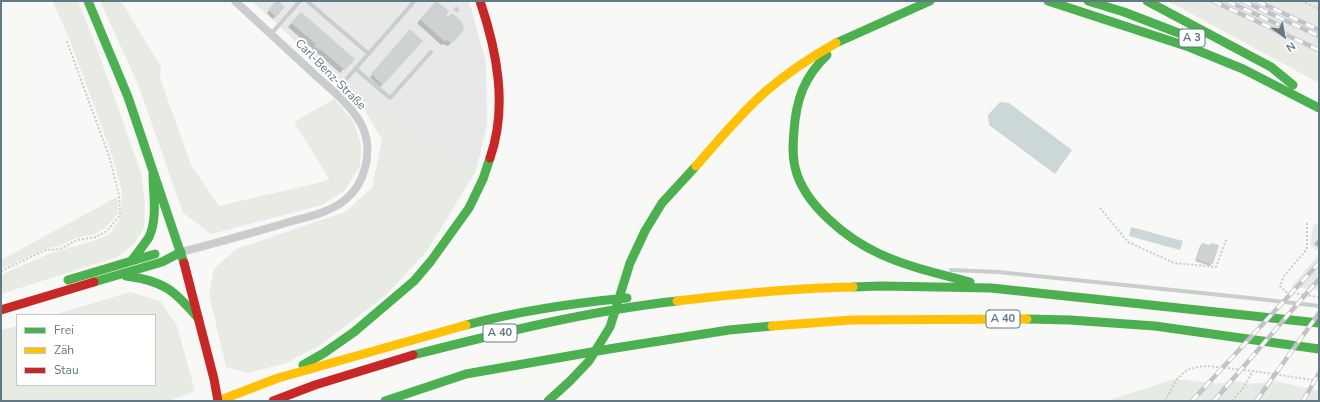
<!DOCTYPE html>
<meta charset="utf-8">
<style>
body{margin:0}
#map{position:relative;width:1320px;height:402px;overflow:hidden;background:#f8f8f7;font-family:"Nunito Sans",sans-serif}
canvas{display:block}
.frame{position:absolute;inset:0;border:2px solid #617984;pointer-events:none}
.legend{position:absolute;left:16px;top:314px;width:140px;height:72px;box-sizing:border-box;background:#fff;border:1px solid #c0c9ce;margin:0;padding:5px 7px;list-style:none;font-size:12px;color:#617984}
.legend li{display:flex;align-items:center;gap:8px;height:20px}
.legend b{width:20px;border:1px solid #c0c9ce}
.north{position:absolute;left:1264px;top:16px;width:40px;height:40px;-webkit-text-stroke:3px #fff;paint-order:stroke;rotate:148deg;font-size:11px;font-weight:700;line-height:16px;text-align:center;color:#617984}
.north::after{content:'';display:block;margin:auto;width:14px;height:18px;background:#617984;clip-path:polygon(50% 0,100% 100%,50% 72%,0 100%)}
</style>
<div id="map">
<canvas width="1320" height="402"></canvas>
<div class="frame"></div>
<ul class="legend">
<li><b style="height:5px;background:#4caf50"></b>Frei</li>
<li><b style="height:5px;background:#ffc107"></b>Zäh</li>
<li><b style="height:5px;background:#c62828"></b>Stau</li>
</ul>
<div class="north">N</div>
</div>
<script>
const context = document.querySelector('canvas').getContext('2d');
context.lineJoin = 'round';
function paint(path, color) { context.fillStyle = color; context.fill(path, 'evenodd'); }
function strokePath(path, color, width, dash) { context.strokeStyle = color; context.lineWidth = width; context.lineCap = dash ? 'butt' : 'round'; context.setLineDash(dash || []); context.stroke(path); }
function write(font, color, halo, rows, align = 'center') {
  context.font = font + ' "Nunito Sans",sans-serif'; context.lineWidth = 4; context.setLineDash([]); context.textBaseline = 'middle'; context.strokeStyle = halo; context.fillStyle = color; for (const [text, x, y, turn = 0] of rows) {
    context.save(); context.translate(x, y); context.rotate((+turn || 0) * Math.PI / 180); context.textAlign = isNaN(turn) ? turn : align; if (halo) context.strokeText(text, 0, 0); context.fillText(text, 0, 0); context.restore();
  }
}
const built = new Path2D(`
 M252,1H469L486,63L487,124L476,171L358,99Z
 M1201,1H1269L1319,25V56Z
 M1319,223V252L1310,245L1313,226Z
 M1319,254V290L1291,287Z
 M1238,381L1221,401H1207L1223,383Z
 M1276,381L1262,401H1241L1251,384Z
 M1204,382L1215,383L1198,401H1185Z
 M1305,388L1319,391V401H1297Z`);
const green = new Path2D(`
 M52,1H78L99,54L141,173L145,203L144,228L134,244L117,257L1,294V275L49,254L96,240L110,234L120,218L122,192L112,155L68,35Z
 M100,1H121L161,67L160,78L191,165L219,206L322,182L329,179L294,122L334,99L354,122L361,145L360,167L344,191L322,205L211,234L183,213L138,84Z
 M1168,1H1201L1319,56V83Z
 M1269,1H1319V25Z
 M358,99L476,171L427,251L386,295L322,344L286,363L248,373L226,367L209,294L214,269L236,249L345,212L372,188L382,140Z
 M117,197L118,213L105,228L95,234L75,238L59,246L48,248L1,269V260Z
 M130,292L160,301L177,326L195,391L169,401H1V330L17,326V385H155V315H54Z
 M1175,379L1204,382L1185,401H1106Z
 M1238,381L1251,384L1241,401H1221Z
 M1276,381L1305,388L1297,401H1262Z
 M1215,383H1223L1207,401H1198Z`);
const water = new Path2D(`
 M1000,102L1009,103L1072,150L1055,174L989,125L988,115Z
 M1131,227L1183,241L1180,250L1129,236Z`);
const shadow = new Path2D(`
 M276,1H281L279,3L284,7L273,19L267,13L277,2Z
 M433,6L462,31L448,46L442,44L441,45L417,23Z
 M297,17L353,59L340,73L316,52L314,53L311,51L313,49L288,27Z
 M408,33L422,41L380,87L370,77Z
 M1319,238V248L1314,244Z
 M1202,244L1209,246L1211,244L1212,263L1210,266L1195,261L1200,246Z`);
const building = new Path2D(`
 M276,1H278L285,7L276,17L268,10Z
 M436,1L449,11L446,15L448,17L452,13L462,22L464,27L463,31L452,43L446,40L445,42L420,19Z
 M456,6L460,10L457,13L453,10Z
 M301,12L355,59L345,70L320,49L319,50L314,46L316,44L291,23Z
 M410,29L423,41L383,85L371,74Z
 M1202,243L1210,245L1211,243L1219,245L1213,264L1197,259Z`);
const path = new Path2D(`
 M1302,1L1319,9
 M1100,208L1128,242L1174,263L1216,267L1226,240
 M1307,223V249L1284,276L1280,286L1286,292L1319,297
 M1,271L46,250L60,249L77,240L96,237L107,231L120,215L119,195L109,156L66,39
 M1165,401L1177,379L1187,370L1198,367L1207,366L1253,371L1319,381
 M1232,401L1243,388L1253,371`);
const lane = new Path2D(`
 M307,1L369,54
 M271,34L300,1
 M356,69L390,98L431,52
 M335,92L413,3L412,1
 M951,270L998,272L1250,298L1319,306`);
const street = new Path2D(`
 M181,252C217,243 251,233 286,223C306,217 329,213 345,200C365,184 373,152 363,128C355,108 329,88 313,73C287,49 261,25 235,1`);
const fast = new Path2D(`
 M88,1L128,97L184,263
 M1048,1L1189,47L1243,69L1319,108
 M1088,1L1124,12L1189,37
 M1147,1L1271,67L1293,85
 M836,43L930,1
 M827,55C804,77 796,100 794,131C793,143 792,155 795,167C803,204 847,239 880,254C908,267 940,274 970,282
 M132,260C138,252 144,245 149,237C158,218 153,194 153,174
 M126,276C164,281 174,290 198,318
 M68,280L155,254
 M94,282L162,262L181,252
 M853,287L881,286L991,288L1319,323
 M1027,319L1070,320L1155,326L1319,349
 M466,325C519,311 573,303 627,298
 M413,355C500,333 587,311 677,301
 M303,365L324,353L354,332L414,281L431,261L469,208L483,179L490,158
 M385,401L466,374L609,349L729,330L772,326
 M548,401L570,381L589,361L610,327L630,263L645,231L662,203L696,166`);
const slow = new Path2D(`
 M696,166C718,141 740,114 765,92C787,73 811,57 836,43
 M677,301C735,294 794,288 853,287
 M772,326L851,320L1027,319
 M218,401L278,378L466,325`);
const jam = new Path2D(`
 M480,1C497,51 508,107 490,158
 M184,263L214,379L218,401
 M1,310L94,282
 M273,401L315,385L413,355`);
const rail = new Path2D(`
 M1213,1L1319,50
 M1227,1L1279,25
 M1243,1L1319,36
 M1257,1L1319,30
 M1192,401L1319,263
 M1214,401L1319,279
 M1256,401L1319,313
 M1303,401L1319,373`);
const shields = [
 [1192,38,26],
 [1003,319,34],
 [500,333,34]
];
const shieldNames = [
 ["A 3",1192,38],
 ["A 40",1003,319],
 ["A 40",500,333]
];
const streetNames = [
 ["Carl-Benz-Straße",330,75,45]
];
paint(built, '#e6e9e8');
paint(green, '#e8eae4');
paint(water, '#cbd7d9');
paint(shadow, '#0003');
paint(building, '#cfd2d2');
strokePath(path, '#c9cbcc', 2, [2, 2]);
strokePath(lane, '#cacdcd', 4);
strokePath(street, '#cacdcd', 8);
strokePath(fast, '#4caf50', 9);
strokePath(slow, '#ffc107', 9);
strokePath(jam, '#c62828', 9);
strokePath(rail, '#c1c3c4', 4.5);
strokePath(rail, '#fff', 3, [9]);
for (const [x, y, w] of shields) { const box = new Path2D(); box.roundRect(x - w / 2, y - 9, w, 18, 3); context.fillStyle = '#fff'; context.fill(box); strokePath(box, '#617984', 1); }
write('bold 11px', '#617984', null, shieldNames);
write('12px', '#617984', '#fff', streetNames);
</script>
